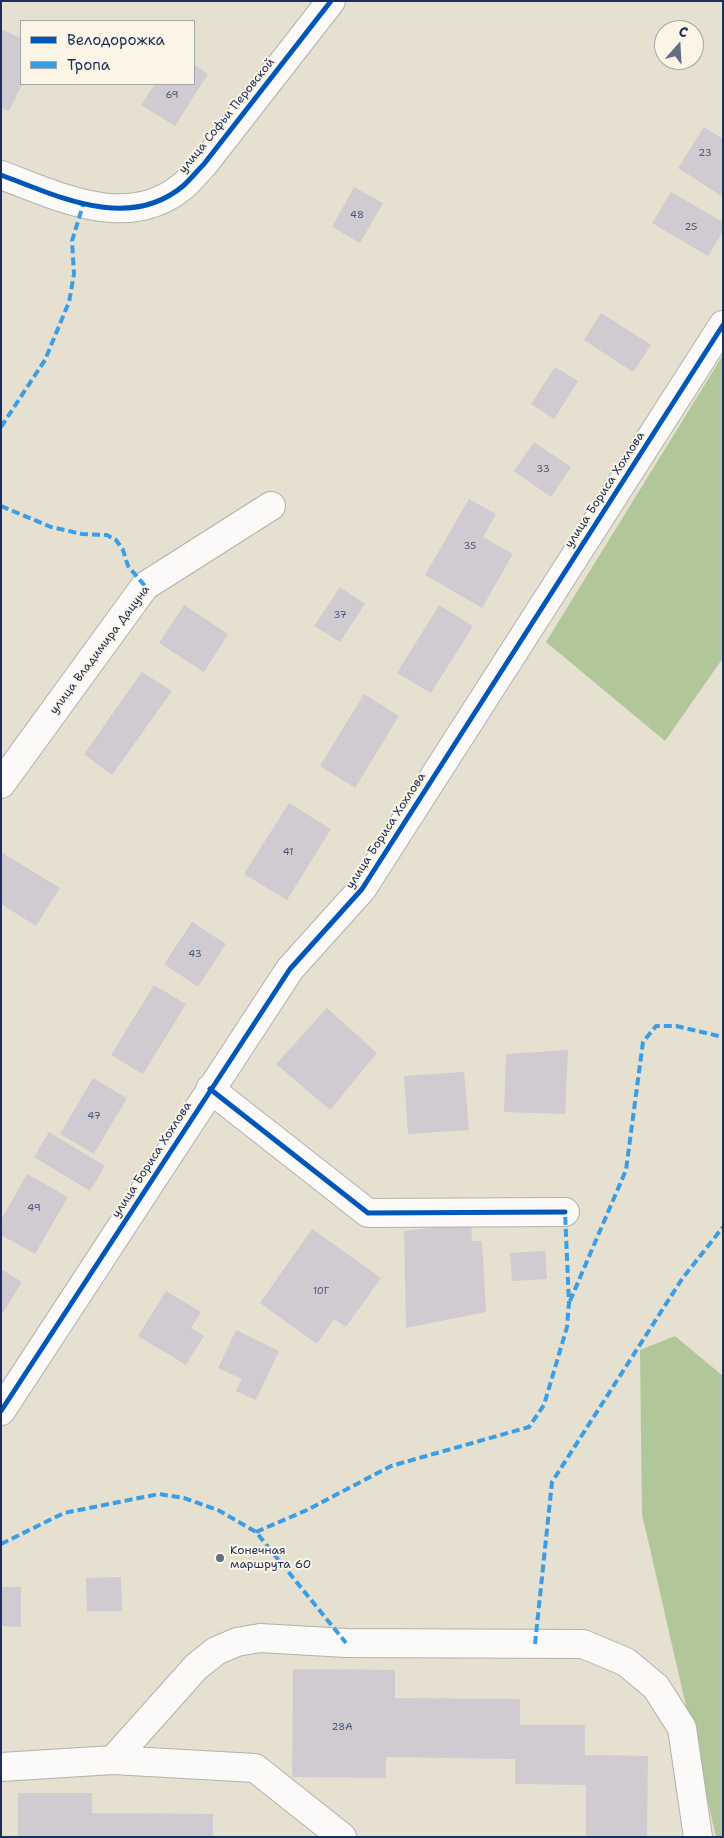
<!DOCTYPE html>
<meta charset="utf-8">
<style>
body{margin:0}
#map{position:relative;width:724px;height:1838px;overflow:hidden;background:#e5e0cf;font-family:"Shantell Sans",sans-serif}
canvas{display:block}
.frame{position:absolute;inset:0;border:2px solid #1b2f5e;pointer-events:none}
.legend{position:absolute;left:20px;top:20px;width:175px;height:65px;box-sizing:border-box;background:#fcf5e5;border:1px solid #a2a6af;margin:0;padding:6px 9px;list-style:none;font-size:15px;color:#1b2f5e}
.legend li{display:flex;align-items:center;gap:10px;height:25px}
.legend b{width:25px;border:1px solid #a2a6af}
.north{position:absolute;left:654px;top:20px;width:50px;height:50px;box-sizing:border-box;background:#fcf5e5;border:1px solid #a2a6af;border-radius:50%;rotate:19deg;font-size:14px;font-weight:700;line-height:20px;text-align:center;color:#1b2f5e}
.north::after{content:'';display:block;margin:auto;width:18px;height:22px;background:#626d86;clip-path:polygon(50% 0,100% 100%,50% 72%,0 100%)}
</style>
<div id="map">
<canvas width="724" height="1838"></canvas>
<div class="frame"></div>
<ul class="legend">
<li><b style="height:6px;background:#0057b8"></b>Велодорожка</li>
<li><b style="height:6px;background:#3b9de6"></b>Тропа</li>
</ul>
<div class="north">С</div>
</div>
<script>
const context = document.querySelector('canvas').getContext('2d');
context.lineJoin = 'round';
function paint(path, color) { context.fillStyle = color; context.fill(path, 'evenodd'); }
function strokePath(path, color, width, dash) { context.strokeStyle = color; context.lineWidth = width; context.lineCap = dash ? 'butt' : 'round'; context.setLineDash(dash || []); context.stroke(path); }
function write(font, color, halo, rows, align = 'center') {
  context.font = font + ' "Shantell Sans",sans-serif'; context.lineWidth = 4; context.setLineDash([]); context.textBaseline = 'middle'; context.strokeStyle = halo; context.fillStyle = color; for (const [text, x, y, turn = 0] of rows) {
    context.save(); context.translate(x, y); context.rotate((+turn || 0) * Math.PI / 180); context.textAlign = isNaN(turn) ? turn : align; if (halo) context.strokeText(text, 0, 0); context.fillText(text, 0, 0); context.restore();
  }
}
const forest = new Path2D(`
 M723,355V658L665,741L546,642Z
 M675,1336L723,1376V1837H716L642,1514L640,1350Z`);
const building = new Path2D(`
 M1,29L21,38L22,84L9,111L1,108Z
 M194,65L208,74L175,126L141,105L155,84H194Z
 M704,127L723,139V197L678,168Z
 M354,187L383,203L360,243L332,227Z
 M671,192L723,222V231L708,256L652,223Z
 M601,313L651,345L633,372L584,340Z
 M555,367L578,381L554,419L531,404Z
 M534,442L571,467L551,497L514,471Z
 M469,499L496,514L483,537L513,554L482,608L425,575Z
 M340,587L365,604L340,642L314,626Z
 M184,605L228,634L204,672L159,643Z
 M439,605L473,626L431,693L397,673Z
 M142,672L172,691L112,775L84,754Z
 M364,694L399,716L355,788L320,766Z
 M289,803L331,829L287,900L244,874Z
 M1,852L60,888L36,926L1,904Z
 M192,922L226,944L198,987L164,964Z
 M154,985L186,1004L143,1074L111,1055Z
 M327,1008L377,1053L330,1110L276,1064Z
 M568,1050L565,1114L504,1112L506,1054Z
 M464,1072L469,1130L408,1134L404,1076Z
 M93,1078L127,1098L94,1154L60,1134Z
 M49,1132L105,1166L90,1191L34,1157Z
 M27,1174L68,1197L35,1254L1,1235V1220Z
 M471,1223L472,1241H482L486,1312L406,1328L404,1231Z
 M312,1229L381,1278L346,1327L334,1319L317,1344L260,1303Z
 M545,1251L547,1279L512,1281L510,1253Z
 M1,1269L22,1282L1,1316Z
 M166,1291L201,1312L191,1328L204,1336L186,1365L138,1336Z
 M236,1330L279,1351L256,1400L236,1391L242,1379L218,1368Z
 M121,1577L122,1611H87L86,1578Z
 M1,1587H21V1627L1,1626Z
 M293,1669L395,1670V1698L520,1699V1725H585V1755L648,1756L647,1837H586V1785L515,1784V1759L386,1757V1778L292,1777Z
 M18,1793H92V1813L213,1814V1837H18Z`);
const minor = new Path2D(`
 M1,175C58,196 128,232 183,186C190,180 197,171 204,164L331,1
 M1,784L145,586L271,506
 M210,1089L368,1213L565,1212
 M1,1411L290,969L362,889L723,325
 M113,1760L196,1667L216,1651L237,1642L260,1638L346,1643L583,1644L626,1662L656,1687L682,1728L698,1837
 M1,1767L113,1760L255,1768L342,1837`);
const quiet = new Path2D(`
 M1,427L45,360L69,302L74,274L72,241L83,205
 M1,506L51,527L82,534L107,535L116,540L123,550L128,566L145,586
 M570,1301L626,1170L643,1042L656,1026H676L723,1037
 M256,1532L307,1510L391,1466L529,1427L544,1405L567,1327L569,1303L565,1212
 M1,1544L64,1513L159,1494L184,1498L218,1510L256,1532L346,1643
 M535,1644L552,1482L682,1279L723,1227`);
const cycleway = new Path2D(`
 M1,175C58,196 128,232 183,186C190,180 197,171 204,164L331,1
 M210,1089L368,1213L565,1212
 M1,1411L290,969L362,889L723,325`);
const markers = [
 [220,1558,5,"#626d86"]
];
const numberNames = [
 ["69",172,95],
 ["23",705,153],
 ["48",357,215],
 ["25",691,227],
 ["33",543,469],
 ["35",470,546],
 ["37",340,615],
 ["41",288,852],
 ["43",195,954],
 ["47",94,1116],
 ["49",34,1208],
 ["10Г",321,1291],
 ["28А",342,1727]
];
const streetNames = [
 ["улица Софьи Перовской",227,116,-51],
 ["улица Бориса Хохлова",605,490,-57],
 ["улица Владимира Дацуна",100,650,-53],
 ["улица Бориса Хохлова",386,831,-57],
 ["улица Бориса Хохлова",152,1160,-57]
];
const poiNames = [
 ["Конечная",230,1551],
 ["маршрута 60",230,1565]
];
paint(forest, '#b1c799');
paint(building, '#d0cbd1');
strokePath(minor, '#b2b1ab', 30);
strokePath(minor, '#fbfaf8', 28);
strokePath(quiet, '#3b9de6', 4, [8, 4]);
strokePath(cycleway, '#0057b8', 5);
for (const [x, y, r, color] of markers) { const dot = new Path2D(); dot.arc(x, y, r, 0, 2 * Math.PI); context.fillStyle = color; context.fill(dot); strokePath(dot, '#fcf5e5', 2); }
write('10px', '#48567b', null, numberNames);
write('12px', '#1b2f5e', '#fcf5e5', streetNames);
write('12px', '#1b2f5e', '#fcf5e5', poiNames, 'left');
</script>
